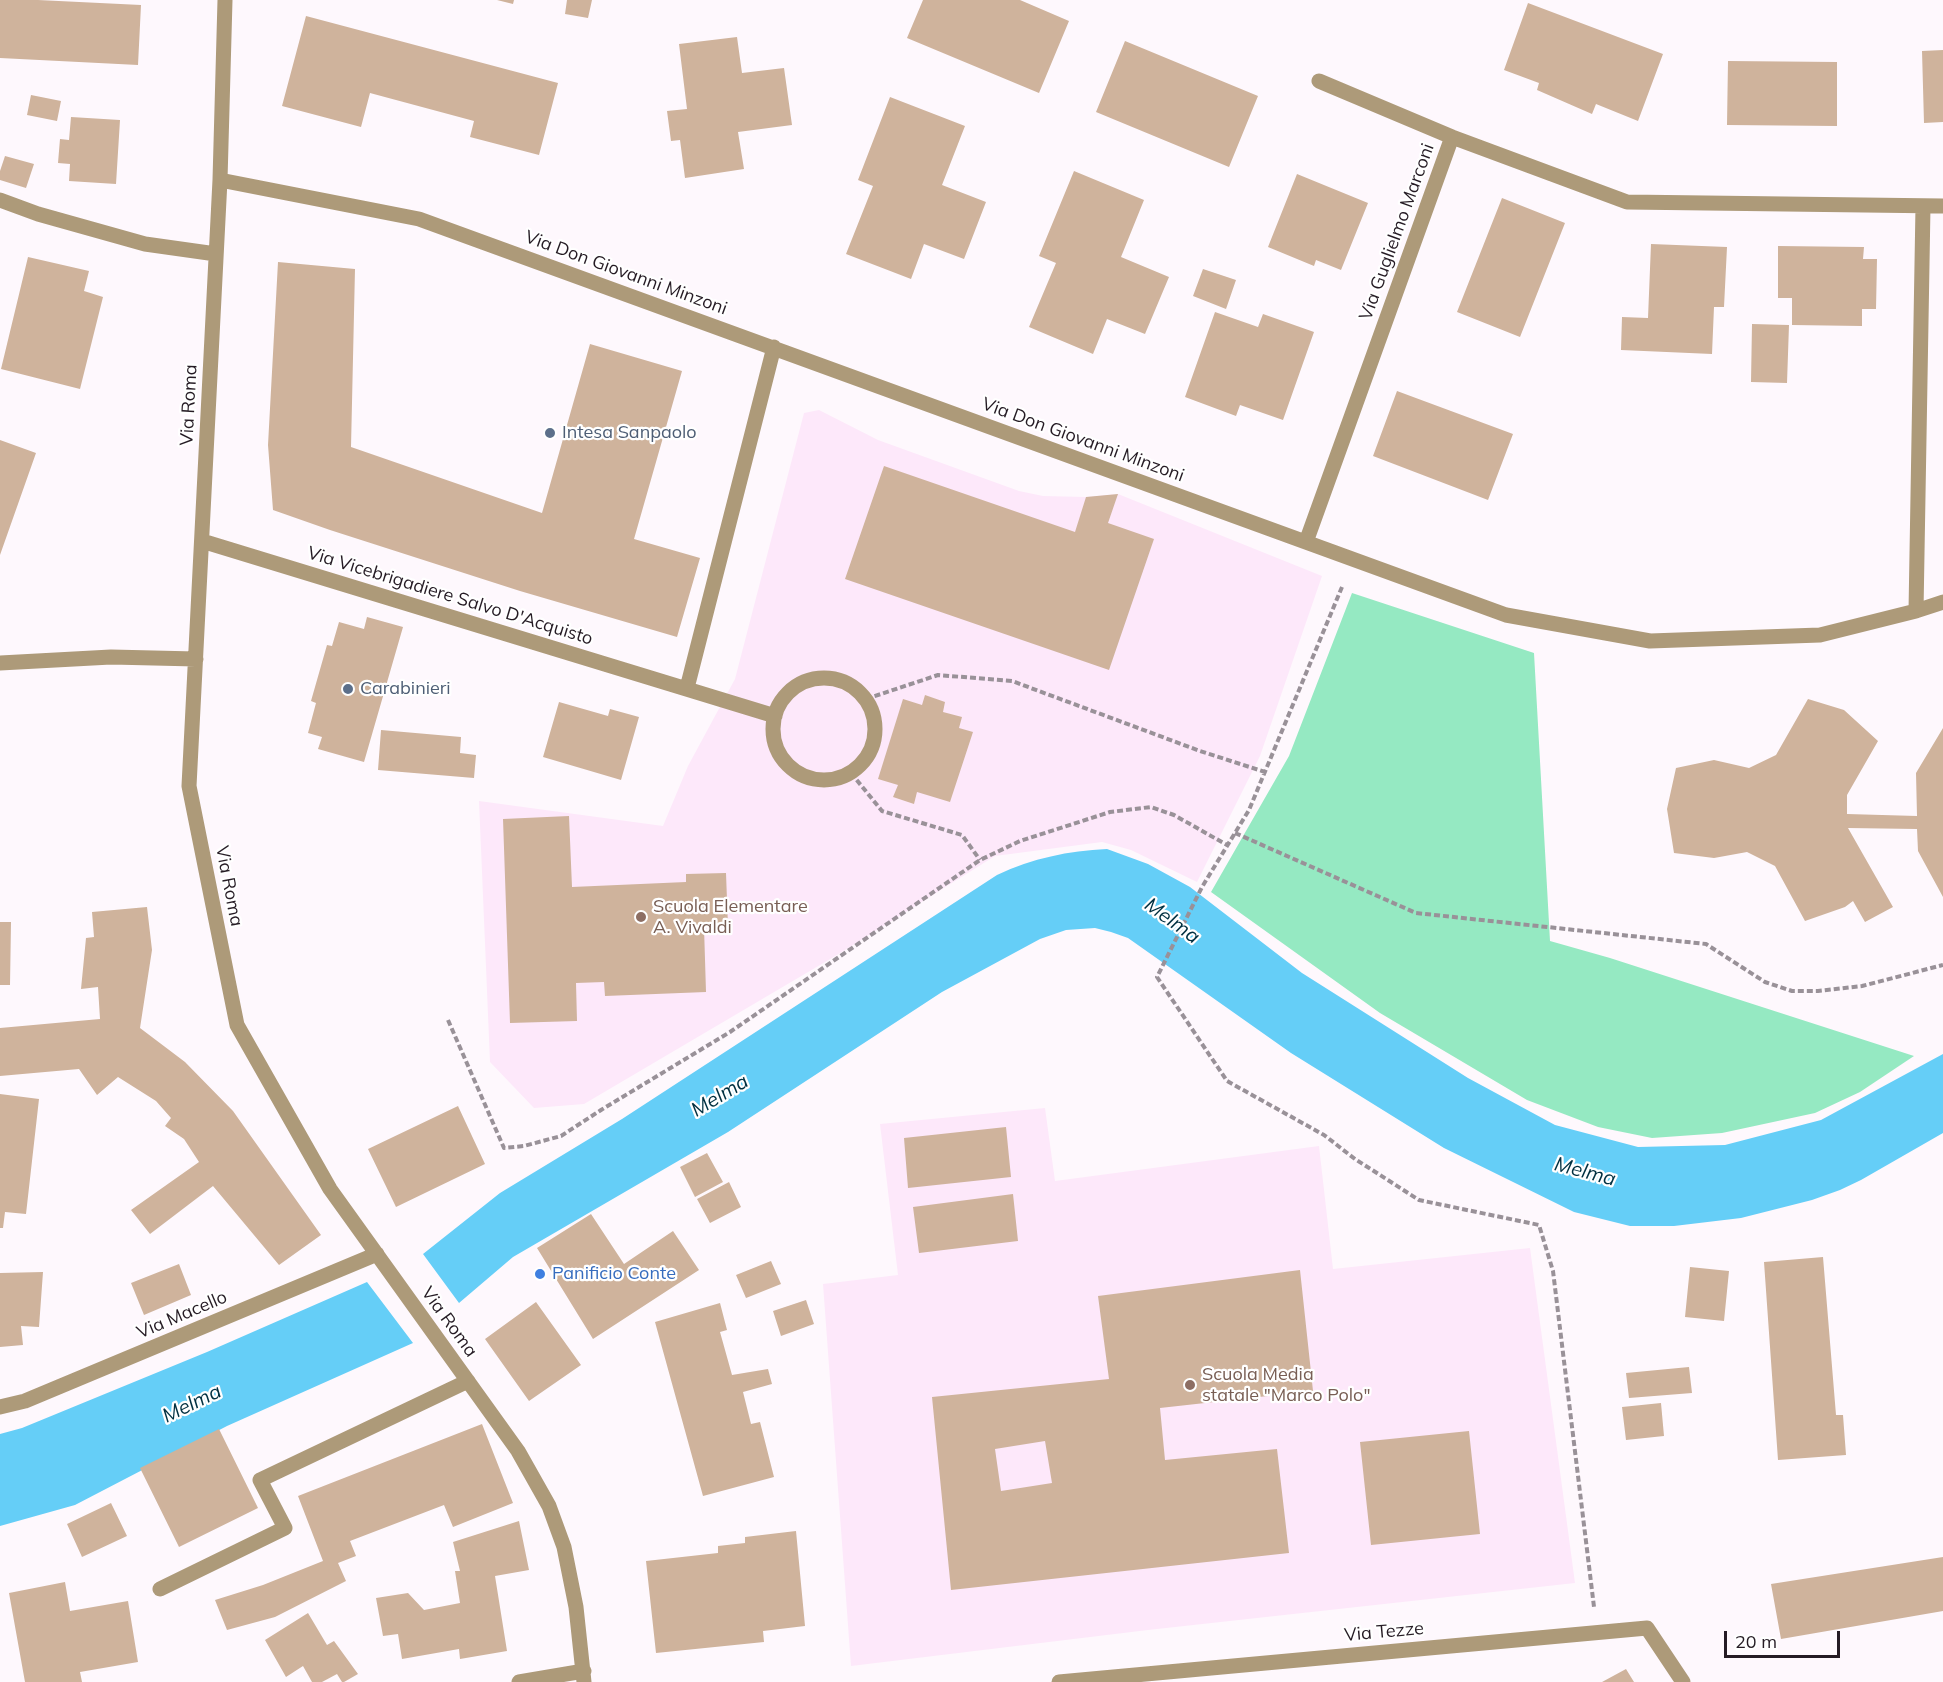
<!DOCTYPE html>
<style>
body{margin:0}
#map{position:relative;width:1943px;height:1682px;overflow:hidden;background:#fef8fd;font-family:Mulish,sans-serif}
canvas{display:block}
.scale{position:absolute;left:1724px;top:1631px;width:116px;height:27px;box-sizing:border-box;border:3px solid #251b24;border-top:0;padding-left:8px;font-size:18px;line-height:21px;white-space:nowrap;color:#251b24;-webkit-text-stroke:4px #fff;paint-order:stroke}
</style>
<div id="map">
<canvas width="1943" height="1682"></canvas>
<div class="scale">20 m</div>
</div>
<script>
const context = document.querySelector('canvas').getContext('2d');
context.lineJoin = 'round';
function paint(path, color) { context.fillStyle = color; context.fill(path, 'evenodd'); }
function strokePath(path, color, width, dash) { context.strokeStyle = color; context.lineWidth = width; context.lineCap = dash ? 'butt' : 'round'; context.setLineDash(dash || []); context.stroke(path); }
function write(font, color, halo, rows, align = 'center') {
  context.font = font + ' Mulish,sans-serif'; context.lineWidth = 4.5; context.setLineDash([]); context.textBaseline = 'middle'; context.strokeStyle = halo; context.fillStyle = color; for (const [text, x, y, turn = 0] of rows) {
    context.save(); context.translate(x, y); context.rotate((+turn || 0) * Math.PI / 180); context.textAlign = isNaN(turn) ? turn : align; if (halo) context.strokeText(text, 0, 0); context.fillText(text, 0, 0); context.restore();
  }
}
const built = new Path2D(`
 M819,410L878,440L1019,491L1043,496L1086,497L1118,494L1322,576L1260,756L1197,882L1131,850L1102,842L995,856L837,955L584,1104L534,1108L490,1062L479,801L663,826L688,766L735,679L804,413Z
 M1045,1108L1055,1181L1319,1146L1333,1269L1530,1248L1575,1583L1148,1630L851,1666L823,1284L898,1275L880,1124Z`);
const green = new Path2D(`
 M1352,593L1534,653L1550,941L1610,958L1914,1056L1860,1092L1815,1113L1722,1133L1652,1138L1598,1127L1527,1100L1380,1013L1211,892L1289,756Z`);
const water = new Path2D(`
 M1107,849L1148,864L1190,887L1302,973L1468,1078L1555,1125L1638,1147L1725,1145L1821,1120L1943,1054V1133L1861,1180L1840,1190L1812,1200L1741,1218L1674,1226H1630L1574,1212L1444,1148L1291,1053L1128,938L1111,932L1095,928L1066,930L1040,939L942,992L728,1132L513,1257L459,1303L423,1254L500,1193L622,1119L997,875C1033,858 1068,851 1107,849Z
 M367,1282L413,1343L227,1426L75,1505L0,1526V1434L22,1428L207,1352Z`);
const building = new Path2D(`
 M0,0H38L141,5L138,65L0,58Z
 M497,0H514L513,4Z
 M567,0H592L588,18L565,14Z
 M923,0H1020L1069,21L1039,93L907,38Z
 M1528,3L1663,54L1638,121L1596,104L1592,114L1537,90L1539,83L1504,70Z
 M306,16L558,83L539,155L470,137L474,121L370,93L361,127L282,106Z
 M737,37L742,73L784,68L792,125L738,132L744,169L685,178L680,140L671,141L667,111L687,109L679,44Z
 M1125,41L1258,96L1229,167L1096,112Z
 M1943,50V122L1924,123L1922,51Z
 M1728,61L1837,62V126L1727,125Z
 M31,95L61,101L57,121L27,115Z
 M890,97L965,126L942,185L986,202L964,259L924,244L911,279L846,254L873,186L858,180Z
 M71,117L120,120L116,184L69,181L70,164L58,163L60,139L69,140Z
 M5,156L34,164L26,188L0,180V171Z
 M1074,171L1144,200L1121,257L1169,277L1145,334L1107,319L1093,354L1029,327L1056,263L1039,256Z
 M1297,174L1368,203L1341,270L1316,260L1314,266L1268,247Z
 M1502,198L1565,223L1520,337L1457,312Z
 M1651,244L1727,247L1724,307H1714L1712,354L1621,350L1622,317L1648,318Z
 M1778,246L1864,247L1863,259H1877L1876,309H1862V326L1792,325V298H1778Z
 M28,257L89,271L84,291L103,297L80,389L1,369Z
 M278,262L355,269L351,447L542,513L590,344L682,371L634,539L700,558L677,637L520,591L330,530L273,510L268,445Z
 M1203,269L1236,280L1226,309L1193,296Z
 M1215,312L1258,327L1263,314L1314,332L1283,420L1240,405L1236,416L1185,397Z
 M1752,324L1789,325L1787,383L1751,382Z
 M1397,391L1513,434L1488,500L1373,456Z
 M0,440L36,453L0,555Z
 M884,466L1075,532L1086,497L1118,494L1108,523L1154,539L1109,670L845,579Z
 M367,617L403,627L364,762L318,749L322,737L308,733L316,703L311,701L327,645L332,646L339,622L364,629Z
 M925,695L945,702L943,712L962,717L959,728L973,732L950,802L917,792L914,804L893,797L898,785L878,779L903,699L922,705Z
 M1808,699L1844,710L1878,741L1847,795V814L1917,816L1916,773L1943,728V897L1918,851L1917,829L1848,828L1893,907L1865,922L1853,901L1845,907L1805,921L1775,866L1747,852L1714,858L1674,853L1667,809L1676,768L1714,760L1749,768L1776,755Z
 M559,702L608,716L610,709L639,717L621,780L543,757Z
 M381,730L461,737L460,753L476,755L474,778L378,770Z
 M569,816L572,887L686,882V874L726,873L728,927H704L706,992L605,996L604,982L576,983L577,1021L510,1023L503,819Z
 M147,907L152,950L140,1028L185,1062L233,1111L321,1235L279,1265L213,1186L150,1234L131,1210L199,1162L184,1139L165,1126L171,1118L156,1101L118,1077L97,1095L79,1069L0,1076V1028L100,1019L98,987L81,989L86,938L94,937L92,912Z
 M0,922H11L10,985H0Z
 M0,1094L39,1099L26,1214L5,1212L3,1228H0Z
 M458,1106L485,1164L396,1207L368,1149Z
 M1006,1127L1011,1177L908,1188L904,1138Z
 M707,1153L723,1182L695,1197L680,1167Z
 M729,1182L741,1207L710,1223L697,1199Z
 M1013,1194L1018,1241L919,1253L913,1207Z
 M591,1214L624,1264L673,1231L699,1270L593,1339L537,1248Z
 M1823,1257L1836,1415H1843L1846,1455L1778,1460L1764,1262Z
 M771,1261L781,1284L746,1298L736,1275Z
 M179,1264L191,1295L144,1315L131,1283Z
 M1690,1267L1729,1271L1724,1321L1685,1317Z
 M1300,1270L1313,1391L1160,1408L1165,1460L1277,1449L1289,1553L951,1590L932,1397L1109,1379L1098,1296ZM1045,1441L1052,1483L1001,1491L995,1449Z
 M43,1272L39,1327L21,1326L23,1345L0,1347V1273Z
 M806,1300L814,1324L781,1336L773,1311Z
 M536,1302L581,1365L529,1401L485,1339Z
 M720,1303L727,1330L720,1332L732,1375L768,1369L772,1384L743,1392L751,1424L760,1422L774,1477L703,1496L655,1322Z
 M1689,1367L1692,1393L1629,1398L1626,1373Z
 M1661,1403L1664,1436L1626,1440L1622,1407Z
 M482,1424L513,1503L453,1527L444,1505L350,1541L356,1556L338,1563L346,1581L275,1617L227,1630L215,1600L263,1585L323,1561L298,1496Z
 M219,1429L258,1508L179,1547L140,1468Z
 M1469,1431L1480,1534L1371,1545L1360,1442Z
 M111,1503L127,1536L82,1557L67,1524Z
 M519,1521L529,1570L495,1576L507,1651L460,1659L459,1649L402,1659L398,1634L383,1636L376,1598L408,1593L424,1610L460,1603L455,1571H460L453,1542Z
 M796,1531L805,1626L763,1631L764,1642L656,1653L646,1561L718,1553V1546L745,1543V1537Z
 M1943,1557V1611L1781,1639L1771,1584Z
 M65,1582L70,1611L128,1601L138,1662L80,1672L82,1682H25L9,1593Z
 M308,1613L327,1645L334,1641L358,1674L344,1682H342L337,1674L322,1682H312L303,1666L286,1677L265,1640Z
 M1626,1669L1634,1682H1602Z`);
const path = new Path2D(`
 M1342,587L1249,810L1202,887L1157,977L1227,1081L1324,1135L1355,1159L1419,1200L1539,1225L1553,1271L1594,1607
 M866,699L938,675L1012,681L1200,751L1265,772
 M851,773L882,811L962,835L980,860
 M1235,833L1416,913L1706,944L1765,982L1792,991H1818L1862,986L1943,965
 M448,1020L504,1148L524,1146L561,1136L601,1110L730,1032L980,860L1020,841L1110,812L1151,807L1174,815L1227,845`);
const minor = new Path2D(`
 M225,0L220,180L189,786L237,1025L330,1189L518,1451L549,1506L564,1547L576,1607L584,1682
 M1319,81L1452,137
 M220,180L419,219L1506,615L1650,641L1820,635L1916,611L1943,602
 M0,200L38,214L145,244L216,254
 M202,541L775,716
 M1306,542L1452,137L1627,202L1943,206
 M1916,611L1923,206
 M0,663L111,657L196,659
 M773 729a51 51 0 1 1 102 0a51 51 0 1 1-102 0Z
 M687,688L774,347
 M0,1407L25,1401L377,1254
 M160,1589L285,1528L260,1480L468,1381
 M519,1682L584,1671
 M1059,1682L1647,1628L1683,1682`);
const markers = [
 [550,433,6,"#5c6f8a"],
 [348,689,6,"#5c6f8a"],
 [641,917,6,"#8d6e63"],
 [540,1274,6,"#3f7fe0"],
 [1190,1385,6,"#8d6e63"]
];
const streetNames = [
 ["Via Guglielmo Marconi",1397,232,-70],
 ["Via Don Giovanni Minzoni",626,273,20],
 ["Via Roma",189,405,-87],
 ["Via Don Giovanni Minzoni",1083,440,20],
 ["Via Vicebrigadiere Salvo D'Acquisto",450,596,17],
 ["Via Roma",229,886,79],
 ["Via Macello",182,1315,-23],
 ["Via Roma",449,1322,54],
 ["Via Tezze",1384,1632,-5]
];
const serviceNames = [
 ["Intesa Sanpaolo",562,433],
 ["Carabinieri",360,689]
];
const educationNames = [
 ["Scuola Elementare",653,907],
 ["A. Vivaldi",653,928],
 ["Scuola Media",1202,1375],
 ["statale \"Marco Polo\"",1202,1396]
];
const shopNames = [
 ["Panificio Conte",552,1274]
];
const waterNames = [
 ["Melma",1172,921,36],
 ["Melma",720,1096,-31],
 ["Melma",1585,1172,15],
 ["Melma",192,1404,-26]
];
paint(built, '#fde8fa');
paint(green, '#95e9c2');
paint(water, '#65cef7');
paint(building, '#cfb39c');
strokePath(path, '#999198', 4, [6, 3]);
strokePath(minor, '#ad9a79', 15);
for (const [x, y, r, color] of markers) { const dot = new Path2D(); dot.arc(x, y, r, 0, 2 * Math.PI); context.fillStyle = color; context.fill(dot); strokePath(dot, '#fff', 2); }
write('18px', '#251b24', '#fff', streetNames);
write('18px', '#4e5e75', '#fff', serviceNames, 'left');
write('18px', '#785e54', '#fff', educationNames, 'left');
write('18px', '#366cbe', '#fff', shopNames, 'left');
write('italic 20px', '#003041', '#fff', waterNames);
</script>
